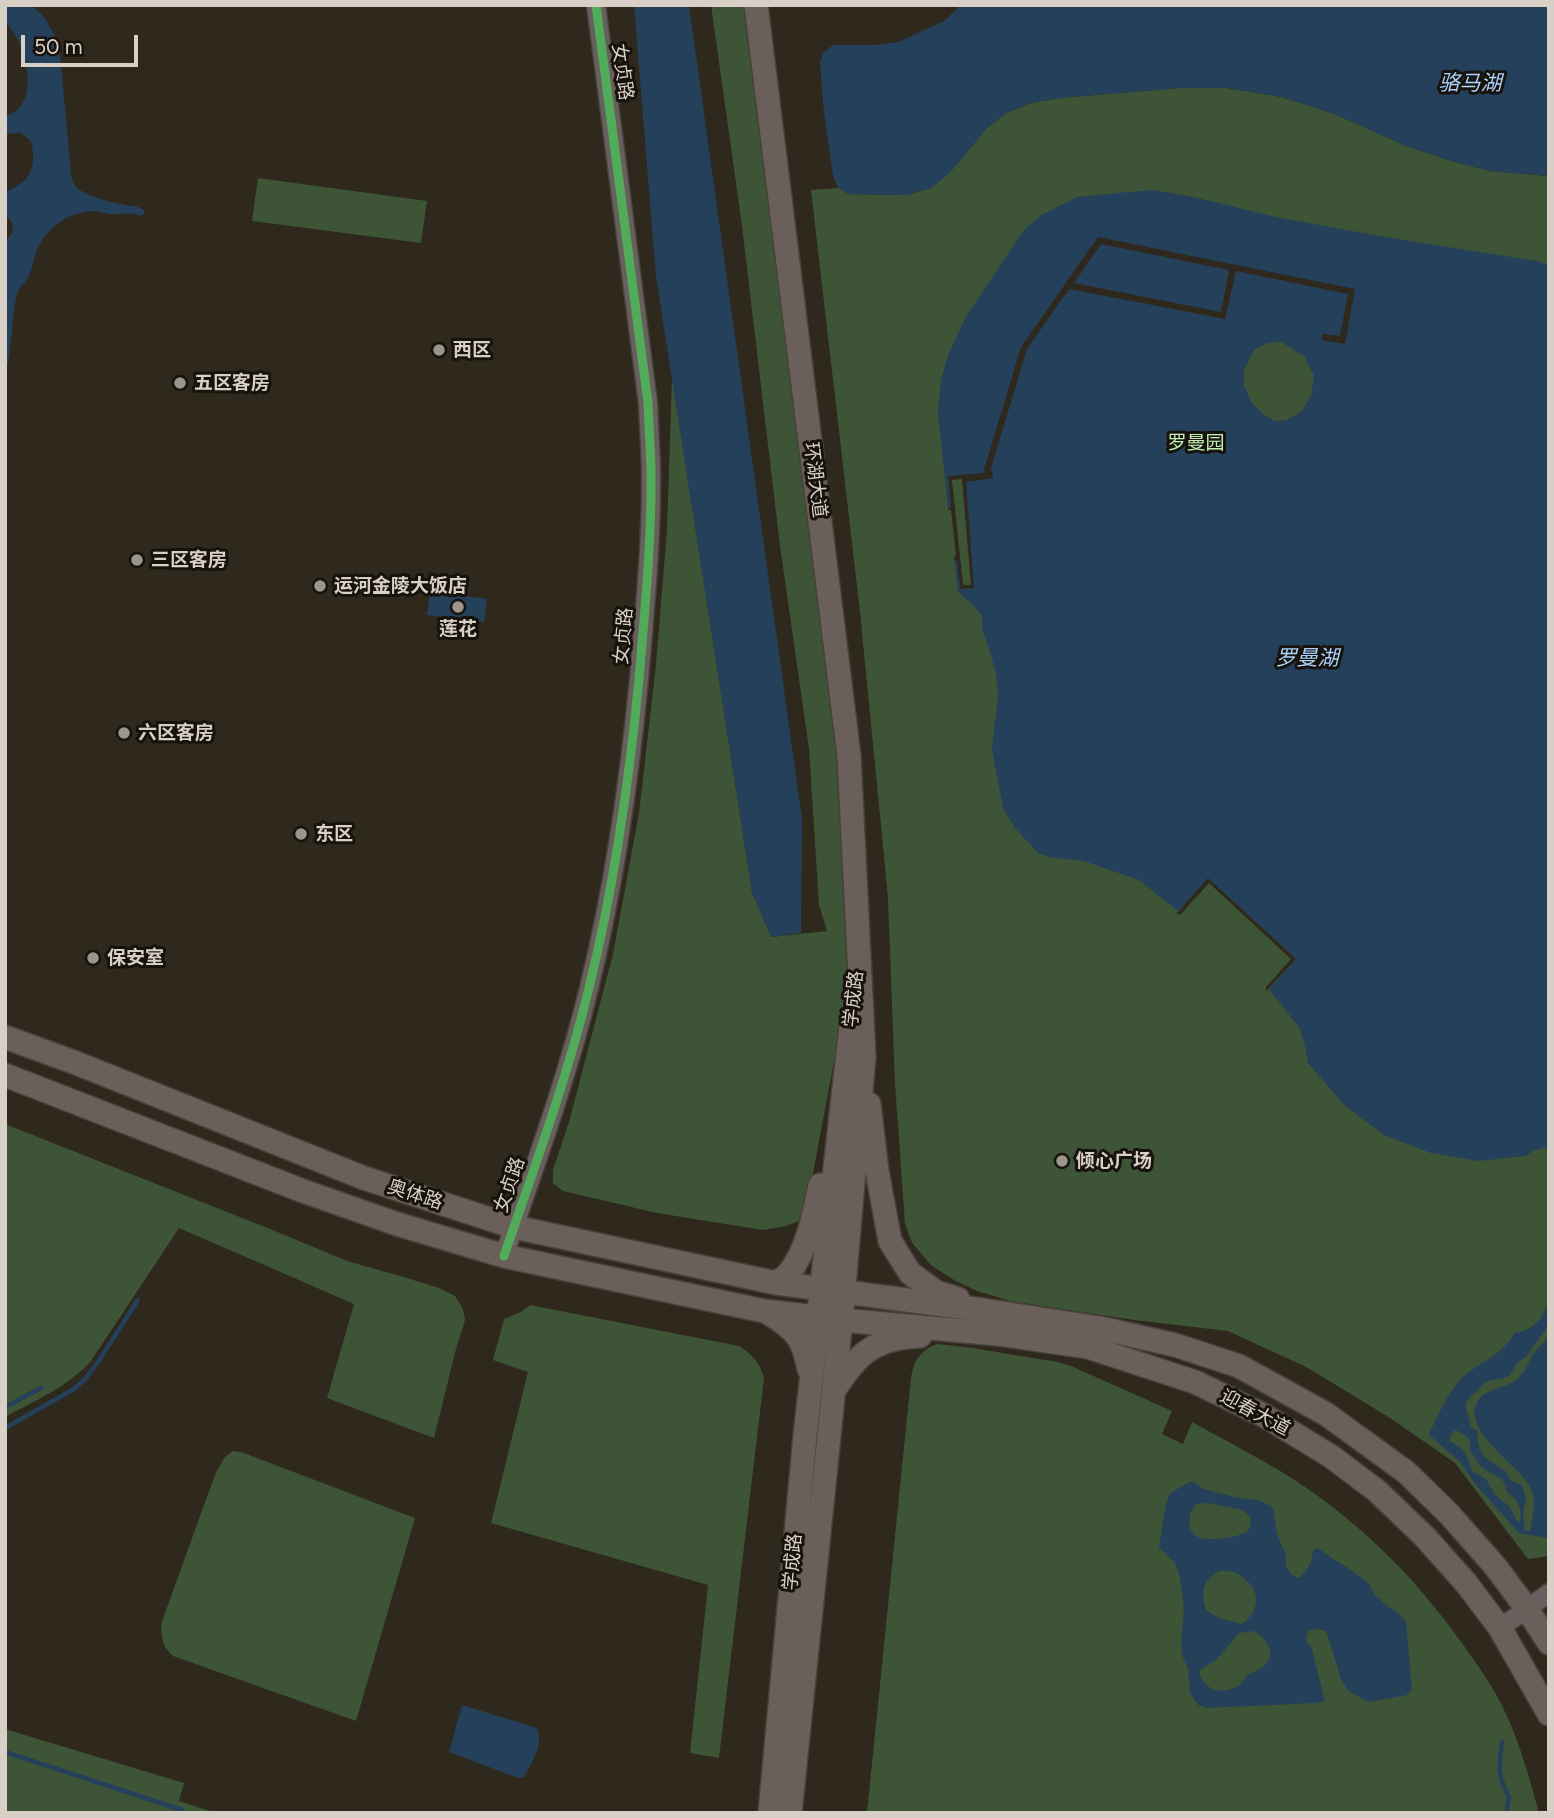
<!DOCTYPE html>
<meta charset="utf-8">
<style>
body{margin:0}
#map{position:relative;width:1554px;height:1818px;overflow:hidden;background:#2e281d;font-family:Figtree,sans-serif}
canvas{display:block}
.frame{position:absolute;inset:0;border:7px solid #d8d0c6;pointer-events:none}
.scale{position:absolute;left:21px;top:35px;width:117px;height:32px;box-sizing:border-box;border:4px solid #d8d0c6;border-top:0;padding-left:9px;font-size:21px;line-height:24px;white-space:nowrap;color:#d8d0c6;-webkit-text-stroke:5px #17120b;paint-order:stroke}
</style>
<div id="map">
<canvas width="1554" height="1818"></canvas>
<div class="frame"></div>
<div class="scale">50 m</div>
</div>
<script>
const context = document.querySelector('canvas').getContext('2d');
context.lineJoin = 'round';
function paint(path, color) { context.fillStyle = color; context.fill(path, 'evenodd'); }
function strokePath(path, color, width, dash) { context.strokeStyle = color; context.lineWidth = width; context.lineCap = dash ? 'butt' : 'round'; context.setLineDash(dash || []); context.stroke(path); }
function write(font, color, halo, rows, align = 'center') {
  context.font = font + ' Figtree,"Noto Sans SC",sans-serif'; context.lineWidth = 6; context.setLineDash([]); context.textBaseline = 'middle'; context.strokeStyle = halo; context.fillStyle = color; for (const [text, x, y, turn = 0] of rows) {
    context.save(); context.translate(x, y); context.rotate((+turn || 0) * Math.PI / 180); context.textAlign = isNaN(turn) ? turn : align; if (halo) context.strokeText(text, 0, 0); context.fillText(text, 0, 0); context.restore();
  }
}
const green = new Path2D(`
 M711,5H746L840,761L853,961L806,1210L800,1221L786,1226L763,1230L657,1213L563,1191L553,1183V1170L569,1122L613,954L639,813L656,665L667,530L672,377L752,892L771,937L827,931L819,905L809,749L780,546L742,226Z
 M1180,88H1226L1282,97L1335,114L1406,146L1452,161L1490,171L1549,176V1556L1528,1559L1455,1463L1390,1418L1308,1368L1228,1331L1134,1320L1010,1301L977,1291L954,1280L932,1266L912,1243L905,1224L895,1084L888,897L860,612L811,190L838,188L849,194L906,195L931,188L987,128L1006,113L1031,103L1059,98Z
 M258,178L427,201L421,243L252,221Z
 M5,1124L270,1229L347,1261L407,1278L439,1288L455,1296L463,1309L465,1320L456,1349L434,1438L327,1398L354,1304L179,1228L91,1361C68,1387 36,1400 5,1417Z
 M530,1305L739,1346C753,1355 760,1363 764,1378L719,1758L690,1753L708,1585L491,1523L528,1372L493,1360L504,1319L521,1312Z
 M937,1344L966,1347L1058,1362L1071,1366L1172,1411L1162,1434L1183,1444L1192,1422C1239,1448 1288,1472 1330,1505C1379,1542 1420,1586 1456,1635C1475,1661 1494,1687 1507,1716C1521,1747 1530,1780 1539,1813H867L911,1378C914,1361 919,1351 937,1344Z
 M233,1451L241,1452L415,1518L356,1721L173,1656C162,1646 162,1639 161,1624L216,1472L225,1457Z
 M5,1729L184,1783L179,1801L216,1813H5Z`);
const water = new Path2D(`
 M5,5H31L45,18L55,36L60,54L71,173C71,174 73,183 74,184C83,198 123,205 138,207L144,210V214L141,216C130,211 120,215 109,214C104,213 98,211 93,211C72,211 49,226 40,244C34,254 34,265 29,275C26,283 17,288 16,298C11,323 13,348 5,373V242C14,232 17,224 5,216V192C31,181 37,168 31,141L21,133L5,134V116C38,107 28,64 18,40C15,34 9,28 6,21C4,17 5,10 5,5Z
 M634,5H689L802,819L801,933L771,937L752,892L656,277Z
 M959,5H1549V176L1490,171L1452,161L1406,146L1335,114L1282,97L1226,88H1180L1059,98L1031,103L1006,113L987,128L950,173L931,188L906,195H895L849,194L838,188L833,176L824,113L820,63L823,53L833,45H876L898,42L944,21L957,9Z
 M1150,190C1197,195 1241,210 1287,219C1370,235 1453,248 1537,261L1549,265V1149L1542,1148L1533,1151L1526,1156L1478,1161L1431,1153L1384,1135L1345,1106L1308,1063L1305,1046L1299,1027L1269,989L1296,959L1209,879L1178,911L1139,880L1084,861L1049,857L1038,853L1015,828L1003,808L992,749L998,696L996,672L982,628V616L973,605L958,592L954,560H957L960,589L974,588L965,475L948,477L952,507L948,508L938,413L941,380L948,355L966,317L1024,230L1043,214L1077,197ZM1281,342L1304,356L1314,376L1311,396L1302,411L1287,420L1275,421L1264,415L1252,403L1244,386V370L1254,350L1267,343Z
 M430,591L487,599L484,622L427,615Z
 M1549,1294L1548,1326L1526,1357L1518,1362L1509,1376L1501,1379L1491,1380L1486,1382L1470,1397L1465,1404L1471,1427L1477,1430C1477,1441 1479,1455 1490,1461C1500,1468 1505,1468 1511,1481L1522,1485L1526,1499L1523,1513L1525,1531H1530C1532,1519 1536,1506 1533,1494C1526,1467 1465,1437 1476,1405C1481,1389 1504,1389 1516,1380C1525,1373 1528,1362 1534,1353C1538,1347 1543,1343 1549,1338L1547,1538L1519,1533L1476,1485L1459,1461L1429,1435C1435,1420 1450,1389 1462,1378C1482,1360 1499,1358 1515,1333C1537,1330 1546,1314 1549,1294ZM1455,1430L1462,1433L1470,1440V1450L1481,1467L1501,1479L1506,1485V1491C1517,1498 1523,1509 1520,1522L1517,1521L1509,1506L1495,1495L1486,1479L1472,1471C1467,1454 1465,1449 1449,1441L1452,1433Z
 M1192,1481L1204,1489L1234,1497L1258,1500L1267,1504L1273,1509L1277,1533L1286,1556V1566L1292,1575L1299,1578C1308,1571 1312,1562 1313,1550L1317,1548L1354,1572L1369,1584L1375,1595L1382,1601L1388,1607L1395,1610L1406,1621L1412,1689L1407,1695L1369,1702L1348,1691L1341,1679L1326,1631L1319,1629L1308,1631L1306,1640L1312,1649L1325,1701L1316,1703L1207,1708L1198,1705L1190,1693L1188,1669L1182,1655L1181,1642L1184,1609L1180,1577L1175,1563L1159,1547L1166,1504L1170,1493ZM1207,1503L1243,1510L1251,1518C1251,1520 1250,1527 1249,1529C1243,1538 1210,1541 1201,1538C1195,1537 1192,1531 1189,1527L1190,1514L1196,1504ZM1219,1571C1224,1571 1232,1571 1237,1573C1240,1575 1243,1578 1246,1580C1262,1593 1258,1613 1242,1624L1219,1618L1206,1610C1200,1590 1203,1582 1219,1571ZM1254,1631C1266,1638 1278,1653 1264,1666C1260,1670 1254,1671 1249,1674C1245,1677 1243,1683 1238,1686C1222,1696 1203,1690 1199,1671L1217,1659L1239,1633Z
 M462,1705L537,1728C544,1745 532,1761 524,1777L518,1778L449,1752Z`);
const pier = new Path2D(`
 M1098,237L1355,289L1345,344L1322,340V334L1340,336L1348,294L1236,271L1225,319L1069,289L1027,349L990,471H992L993,478L966,482L974,588L960,589L957,561L954,560V557L956,556L951,510H948V508L951,507L948,476L983,473L1021,347ZM1101,244L1229,270L1221,312L1074,283ZM962,479L971,585H963L952,480Z
 M1208,878L1296,959L1266,991V987L1291,959L1209,883L1181,914H1176Z`);
const stream = new Path2D(`
 M5,1407L41,1388
 M5,1428L74,1389L86,1378L98,1362L138,1300
 M1502,1742C1499,1766 1497,1776 1509,1797L1506,1813
 M5,1752L182,1810`);
const minor = new Path2D(`
 M504,1256C534,1168 567,1079 589,988C614,887 629,783 639,679C645,609 652,537 651,467C650,446 649,424 648,403L596,5
 M1500,1628L1549,1593`);
const major = new Path2D(`
 M756,5L849,756L864,1057L841,1320L790,1813
 M5,1037L76,1063L364,1178L514,1227L776,1283L983,1310L1100,1328L1175,1345L1239,1366L1326,1414L1406,1472L1449,1514L1495,1566L1527,1609L1549,1643
 M5,1075L303,1191L397,1224L504,1256L764,1311L841,1320L998,1334L1088,1347L1195,1382L1265,1416L1332,1457L1377,1491L1425,1537L1466,1583L1500,1628L1549,1714
 M869,1104L877,1171L890,1241L910,1273L936,1292L958,1299
 M776,1283C780,1280 786,1277 789,1273C808,1249 814,1214 820,1185
 M770,1314C796,1330 803,1338 809,1369
 M835,1389C858,1353 875,1338 920,1336
 M770,1813L805,1436L851,1026`);
const cycleway = new Path2D(`
 M504,1256C534,1168 567,1079 589,988C614,887 629,783 639,679C645,609 652,537 651,467C650,446 649,424 648,403L596,5`);
const markers = [
 [439,350,7,"#9c958b"],
 [180,383,7,"#9c958b"],
 [137,560,7,"#9c958b"],
 [320,586,7,"#9c958b"],
 [458,607,7,"#9c958b"],
 [124,733,7,"#9c958b"],
 [301,834,7,"#9c958b"],
 [93,958,7,"#9c958b"],
 [1062,1161,7,"#9c958b"]
];
const streetNames = [
 ["女贞路",622,72,82],
 ["环湖大道",815,480,83],
 ["女贞路",624,636,-85],
 ["学成路",854,999,-84],
 ["女贞路",510,1185,-71],
 ["奥体路",415,1195,18],
 ["迎春大道",1255,1413,28],
 ["学成路",793,1562,-85]
];
const poiNames = [
 ["西区",453,350],
 ["五区客房",194,383],
 ["三区客房",151,560],
 ["运河金陵大饭店",334,586],
 ["莲花",458,629,"center"],
 ["六区客房",138,733],
 ["东区",315,834],
 ["保安室",107,958],
 ["倾心广场",1076,1161]
];
const parkNames = [
 ["罗曼园",1196,443]
];
const waterNames = [
 ["骆马湖",1470,84],
 ["罗曼湖",1307,659]
];
paint(green, '#3e5436');
paint(water, '#25405a');
paint(pier, '#2e281d');
strokePath(stream, '#25405a', 4.5);
strokePath(minor, '#48423a', 21);
strokePath(major, '#48423a', 26);
strokePath(minor, '#68605e', 18);
strokePath(major, '#6a5f5b', 23);
strokePath(cycleway, '#51ab58', 9);
for (const [x, y, r, color] of markers) { const dot = new Path2D(); dot.arc(x, y, r, 0, 2 * Math.PI); context.fillStyle = color; context.fill(dot); strokePath(dot, '#17120b', 2.5); }
write('19px', '#d8d0c6', '#17120b', streetNames);
write('bold 19px', '#d8d0c6', '#17120b', poiNames, 'left');
write('19px', '#bfefb4', '#17120b', parkNames);
write('italic 21px', '#a9d3fe', '#17120b', waterNames);
</script>
